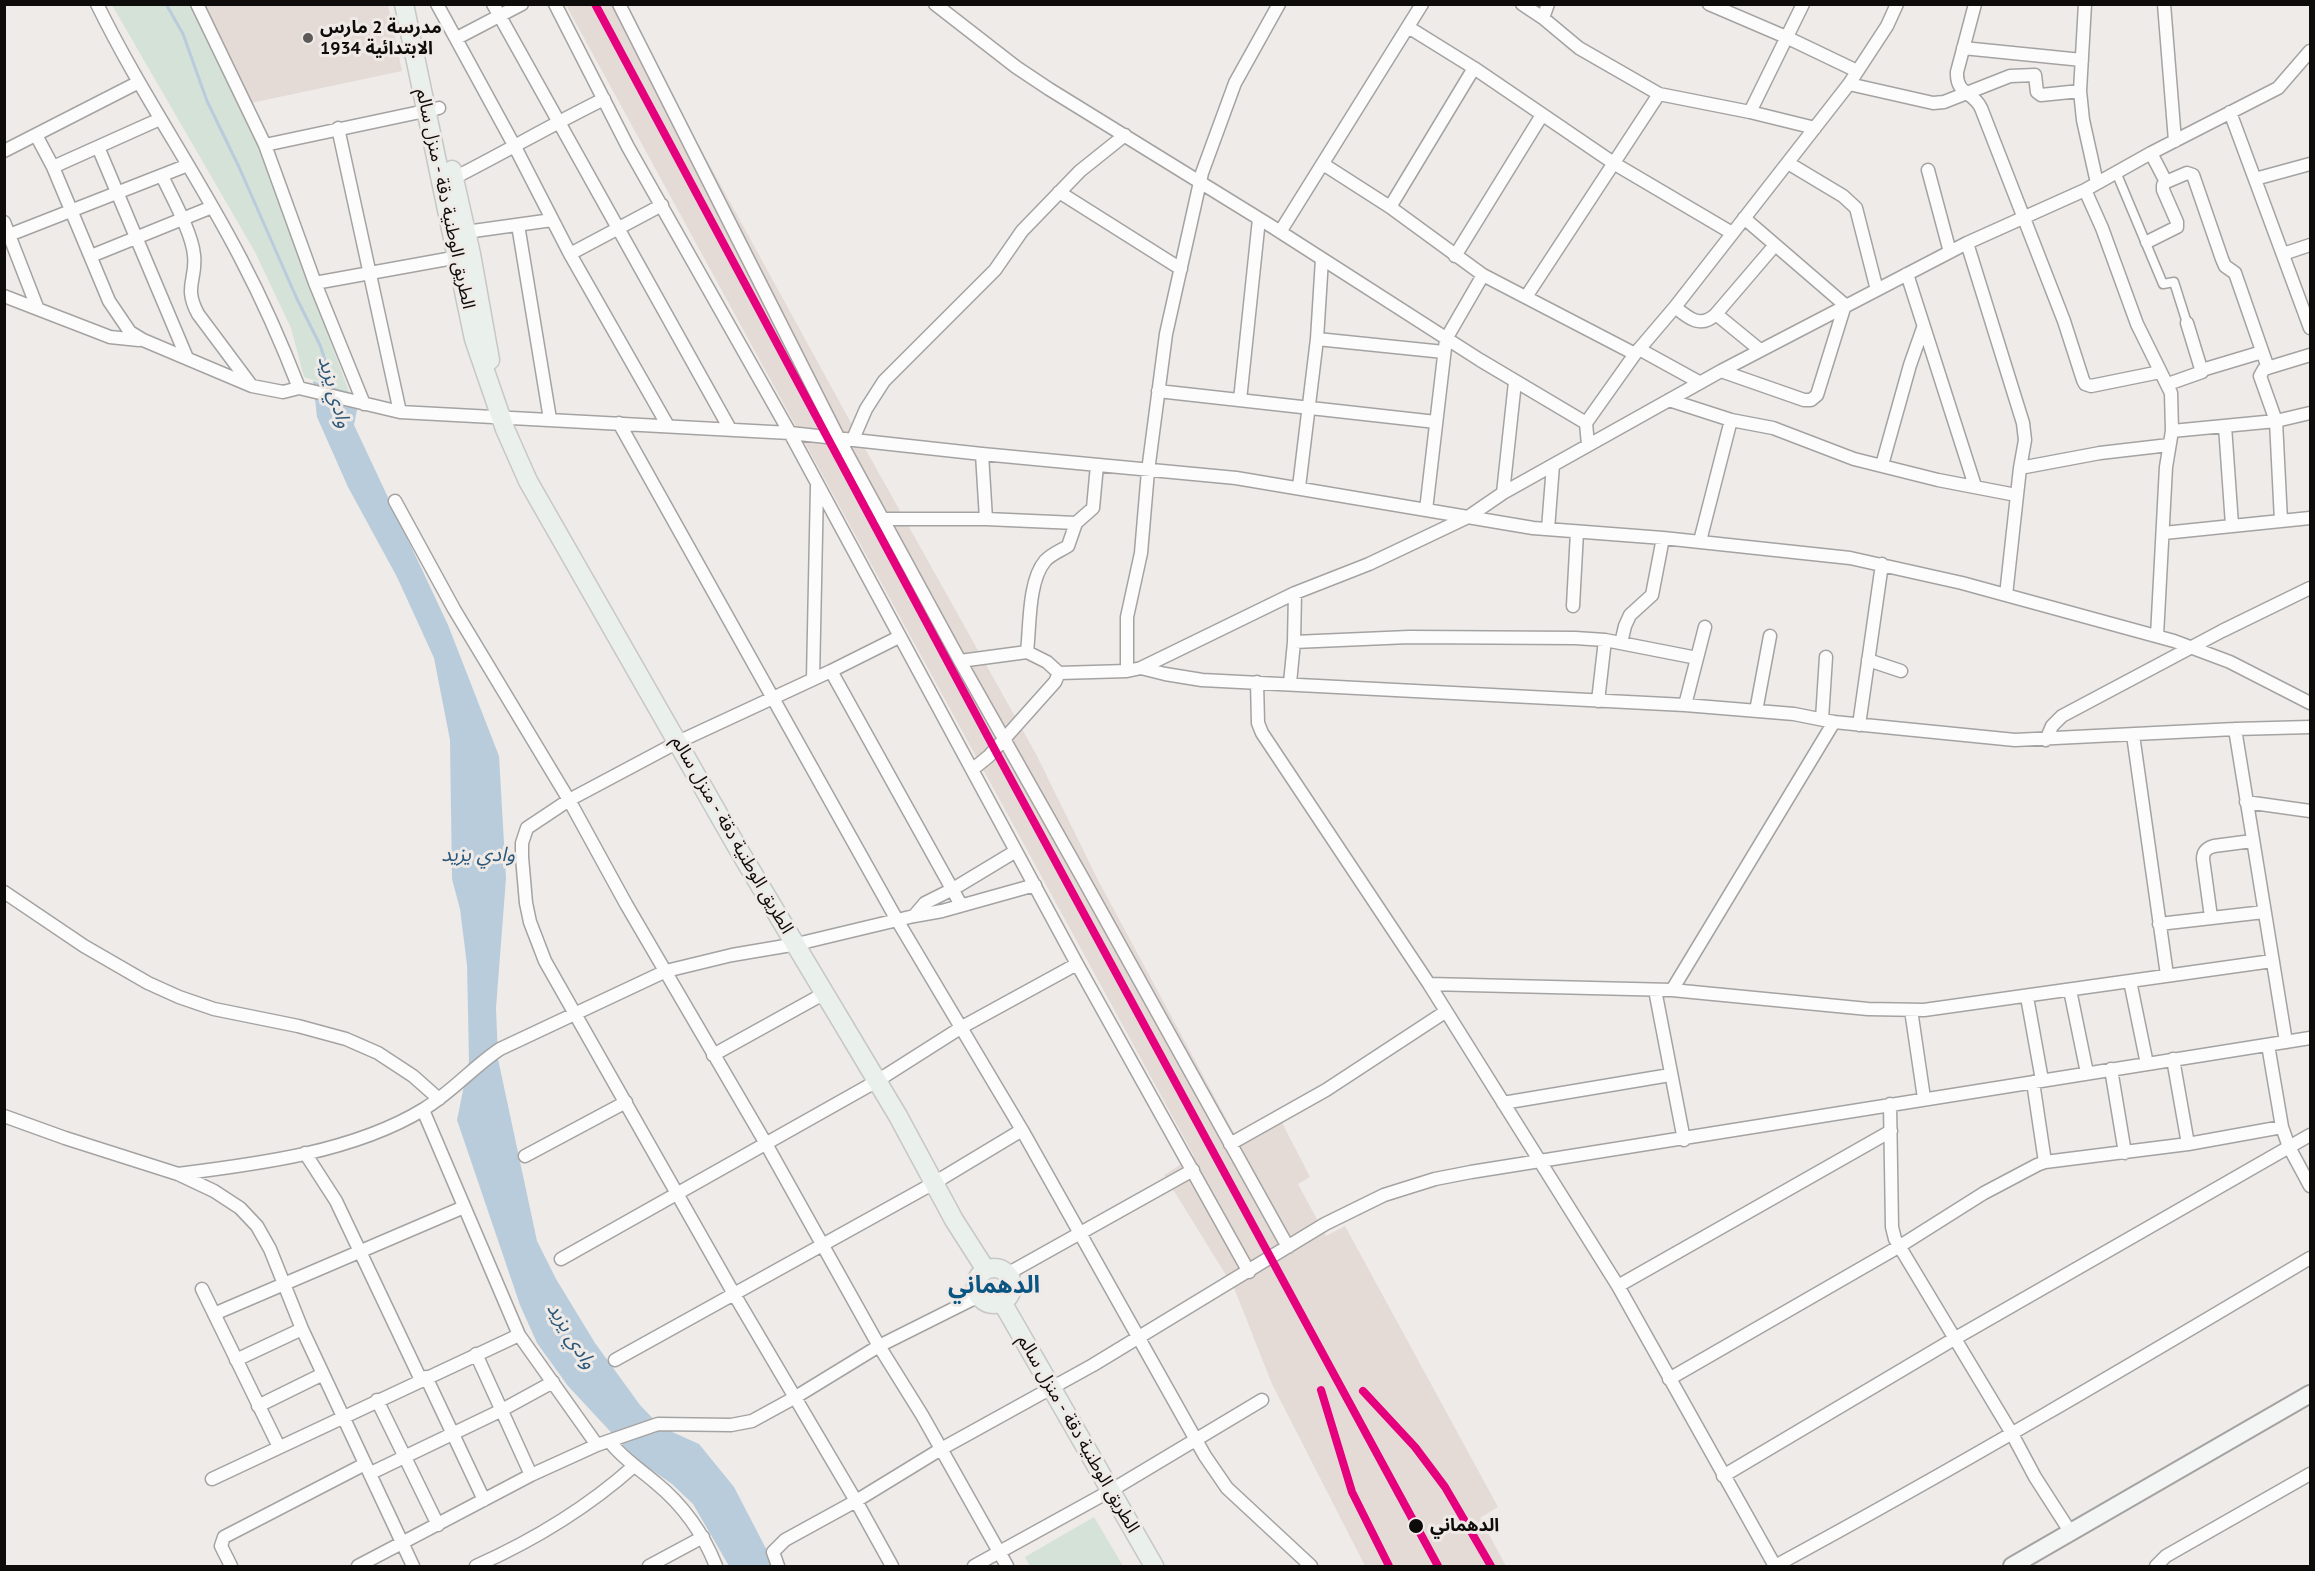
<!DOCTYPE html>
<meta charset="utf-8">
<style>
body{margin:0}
#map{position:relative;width:2315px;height:1571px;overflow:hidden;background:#eeebe9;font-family:"PT Sans",sans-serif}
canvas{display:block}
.frame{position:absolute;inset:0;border:6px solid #0e0c0b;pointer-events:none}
</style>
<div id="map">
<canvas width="2315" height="1571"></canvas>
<div class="frame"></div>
</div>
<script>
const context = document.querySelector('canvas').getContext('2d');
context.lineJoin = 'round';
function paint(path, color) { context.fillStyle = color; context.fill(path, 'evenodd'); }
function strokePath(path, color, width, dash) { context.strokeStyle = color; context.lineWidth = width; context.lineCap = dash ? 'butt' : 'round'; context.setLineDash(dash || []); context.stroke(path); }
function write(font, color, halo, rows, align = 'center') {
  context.font = font + ' "PT Sans","Noto Sans Arabic",sans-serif'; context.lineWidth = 6; context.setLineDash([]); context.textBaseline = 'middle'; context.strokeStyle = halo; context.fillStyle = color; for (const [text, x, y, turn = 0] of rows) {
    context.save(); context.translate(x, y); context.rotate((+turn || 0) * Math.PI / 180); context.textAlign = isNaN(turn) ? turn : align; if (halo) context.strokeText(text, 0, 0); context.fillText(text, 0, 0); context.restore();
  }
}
const built = new Path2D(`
 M205,5H388L402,71L251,103Z
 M566,5H622L862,443L1036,754L1098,880L1235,1135L1276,1111L1310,1177L1298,1184L1326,1236L1345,1226L1498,1507L1480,1518L1506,1566H1365L1272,1384L1234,1288L1164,1175L1194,1156Z`);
const green = new Path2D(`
 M112,5H192L250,120L349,392L304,377L291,328L255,252Z
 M1094,1517L1123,1566H1030L1025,1557Z`);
const water = new Path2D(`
 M313,381L349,392L359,400L354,425L448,625L499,756L506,878L496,1008L498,1059L537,1241L556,1279L595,1343L640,1405L661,1427L699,1444L734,1487L775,1566H729L693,1504L672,1484L635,1458L568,1386L537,1343L520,1305L457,1120L469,1061L467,965L460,909L452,879L450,740L434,658L397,577L348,487L317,417Z`);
const stream = new Path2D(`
 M166,4L183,34L207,101L239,167L297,299L320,345L335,390`);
const pedestrian = new Path2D(`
 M2116,172L2163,284L2174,282L2187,323`);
const minor = new Path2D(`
 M97,4C140,92 196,172 241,259C263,301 282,344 299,388L400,412L790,433L982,454L1236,478L1533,528L1663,538L1850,558L1962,583L2174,641L2230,662L2310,703
 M197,4L265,145L315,283L364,404
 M437,4L515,147L570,254L668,426
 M493,4L730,429
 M555,4L628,147L790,433L1077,964L1249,1272
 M619,4L838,437L960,661L1082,877L1288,1247
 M935,4L1016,67L1049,89L1271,226L1480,360L1586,423L1588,445
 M1522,4L1543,18L1579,48L1659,94L1750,112L1815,128
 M1709,4L1786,37L1857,71
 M1975,4L1957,72C1956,95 1973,91 1981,108L2064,321L2083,380L2085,384L2091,386L2160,372
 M2085,4L2080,91L2083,120L2097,183
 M2164,4L2175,141
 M1543,18L1548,4
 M1408,27L1474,68L1615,164L1732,233
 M457,38L522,4
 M1963,48L2082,60
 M1849,84L1933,103L1944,102L2010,76L2035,75L2037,92L2041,95L2080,91
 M1750,112L1803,4
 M2230,112L2310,328
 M338,128L400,412
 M36,135L53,167L109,301L130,332L143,340L252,386L283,392L299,388
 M265,145L439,108
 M98,147L187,358
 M4,151L139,82
 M2151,153L2166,182L2187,173L2193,175L2222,259L2225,266L2235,273L2268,368
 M1788,163L1843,196L1856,208L1877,290
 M1323,164L1390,207L1483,275L1635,354
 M53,167L160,119
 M1928,170L1950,252
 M162,176C172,197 192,233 194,255C197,280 183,286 198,314L251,385
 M454,178C505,152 553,124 604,99
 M2255,179L2310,164
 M2085,190L2102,228L2137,324L2171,393L2172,431L2166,467L2157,636
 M1059,192L1181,269
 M1390,207L1474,68
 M4,222L37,307
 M518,225L550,419
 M466,232L552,220
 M1280,232L1422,4
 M4,237L188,165
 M2147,242L2177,227V222L2163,190V185L2166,182
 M1967,243L2023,423L2025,440L2020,468
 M570,254L662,205
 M2283,254L2310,245
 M91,256L212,207
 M1455,256L1542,115
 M1907,274L1975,486
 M315,283L464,256
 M4,296L110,337L139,340
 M1526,297L1659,94
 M1675,307C1688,318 1701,329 1716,314L1760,350
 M1716,314L1775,245
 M1317,339L1444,352
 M1639,349L1699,382
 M2202,370L2262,352
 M1721,371L1804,400H1811L1817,395L1845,305L1744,218
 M2168,384L2202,372L2187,323
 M1158,391L1436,422
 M1240,400L1259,219
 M1669,400L1731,420L1773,428L1854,459L1938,480L2016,495
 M619,423L897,920L1022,1130L1205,1456L1227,1488L1311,1566
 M1586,423L1635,354L1675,307L1849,84L1887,26L1897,4
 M2225,426L2232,525
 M2172,431L2276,421L2310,413
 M853,439L866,409L884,381L995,270L1022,231L1080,171L1125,135
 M982,454L986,519
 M1882,465L1910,365L1923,328
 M1299,487L1317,339L1322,259
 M1503,493L1515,382
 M395,501L454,609L569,800L626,904L765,1142L879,1346L922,1415L1007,1566
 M1426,510L1446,339L1483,275
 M882,519H986L1076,523
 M2281,521L2276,421L2260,376L2264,369L2310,355
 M1548,529L1553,465
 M2164,533L2310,518
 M1700,541L1731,420
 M2006,595L2020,468L2100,453L2169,445
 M1573,606L1577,532
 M1294,642L1409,637L1575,638L1605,640L1697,658
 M1621,643L1625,626L1630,615L1652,595L1663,538
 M1027,652C1030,627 1028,581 1045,561C1051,554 1060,551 1068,546L1076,523L1093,508L1097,465
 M1868,660L1901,671
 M960,661L1027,652L1047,662L1059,673
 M1141,668L1295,593L1369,564L1468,517L1503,493L1721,371L1967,243L2085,190L2151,153L2278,88L2310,51
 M831,671L961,905
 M1127,671V617L1141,553L1148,471L1166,334L1202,173L1235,83L1279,4
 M813,679L817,486
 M1257,682L1258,723L1262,733L1429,984L1618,1286L1775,1566
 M1290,683L1294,642L1295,593
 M1598,701L1605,640
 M1685,705L1705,627
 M1756,711L1770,636
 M1822,719L1826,657
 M1859,725L1882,564
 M2235,729L2286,1042
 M2133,735L2167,975
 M2046,740L2052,726L2062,716L2222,631L2310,588
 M973,769L989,756L1055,682L1059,673L1127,671L1141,668L1165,674L1202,680L1685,705L1794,714L1834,722L2015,740L2235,729L2310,727
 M2246,802L2310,811
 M4,892L84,946L148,983L179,997L214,1009L298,1026L346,1039L378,1053L413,1076L439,1099
 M914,916L925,903L953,889L1016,851
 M2211,917L2203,859C2203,851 2207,848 2214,846L2252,841
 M2159,924L2264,912
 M2130,981L2147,1064
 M1429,984L1672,990L1868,1009L1924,1010L2272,961
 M1655,990L1684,1140
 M1672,990L1834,722
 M2070,990L2087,1073
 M2027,997L2042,1080
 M1911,1010L1924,1098
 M2268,1045L2282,1127L2289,1147L2310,1186
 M713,1055L825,993
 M2173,1059L2188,1144
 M2111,1069L2125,1153
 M2033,1082L2045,1162
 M1503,1103L1670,1075
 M1890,1104L1892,1227L1895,1239L2011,1432L2035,1477L2071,1533
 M423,1110L519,1335
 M4,1116L65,1138L178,1174L214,1191L240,1208L257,1226L270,1249L302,1329L413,1566
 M1230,1144L1326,1090L1445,1012
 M305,1153L336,1201L421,1380
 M525,1156L626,1102
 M178,1174C258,1164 354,1152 424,1109C452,1092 473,1067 500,1049L666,971L732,955L797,944L914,916L942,911L1035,885
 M561,1259L877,1081L962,1027L1077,964
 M1007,1274L1193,1170
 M1618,1286L1891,1131
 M202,1289L279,1447
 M214,1314L464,1207
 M476,1354L531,1475
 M236,1360L302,1329
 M615,1360L934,1183L1022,1130
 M426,1377L484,1500
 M1669,1379L1900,1246L1984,1193L2037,1165L2045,1162L2188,1144L2282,1127
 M377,1400L438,1525
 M258,1406L323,1374
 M610,1442C623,1459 640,1469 656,1483C684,1506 703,1533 716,1566
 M371,1473L500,1411L553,1382
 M1723,1476L1954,1339L2310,1135
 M212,1479L519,1335L597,1445
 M231,1566L221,1546L224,1537L365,1464
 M358,1566L531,1475L597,1445L658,1424L731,1425L752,1421L794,1398L879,1346L979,1296
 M476,1566C532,1541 588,1507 634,1466
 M649,1566L703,1537
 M778,1566L773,1552L785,1540L856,1501L941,1449L1093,1365L1325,1224L1384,1195L1435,1179L1471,1172L2310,1038
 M892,1566L856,1501L734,1294L545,961L530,922L526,903L522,857V843L527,828L569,800L678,742L831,671L899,637
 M974,1566L1110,1491L1262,1400
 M1775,1566C1956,1468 2134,1363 2310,1258
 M2156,1566L2166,1556L2310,1474`);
const secondary = new Path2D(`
 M2012,1566L2310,1394`);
const primary = new Path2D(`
 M404,4L474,339L505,429L528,481L740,852L898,1116L954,1220L986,1270
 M452,170L471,254L490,360
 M976 1286a18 18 0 1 1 36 0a18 18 0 1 1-36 0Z
 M1002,1302L1154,1566`);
const rail1 = new Path2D(`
 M595,4L995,750L1438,1566
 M1321,1390L1352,1492L1389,1566
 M1363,1391L1415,1447L1445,1487L1491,1566`);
const markers = [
 [308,38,6,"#5c5a59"],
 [1416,1526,8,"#0e0c0b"]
];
const poiNames = [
 ["مدرسة 2 مارس",320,28],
 ["1934 الابتدائية",320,49]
];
const streetNames = [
 ["الطريق الوطنية دقة - منزل سالم",445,199,78],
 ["الطريق الوطنية دقة - منزل سالم",732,835,60],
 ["الطريق الوطنية دقة - منزل سالم",1078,1434,60]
];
const stopNames = [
 ["الدهماني",1430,1526]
];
const waterNames = [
 ["وادي يزيد",334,392,74],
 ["وادي يزيد",478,855],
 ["وادي يزيد",571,1336,58]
];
const districtNames = [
 ["الدهماني",994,1286]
];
paint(built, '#e4dbd7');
paint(green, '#d5e2d8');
paint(water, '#b9ccdb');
strokePath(stream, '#b9ccdb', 3);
strokePath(pedestrian, '#a5a3a2', 11);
strokePath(minor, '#a5a3a2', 15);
strokePath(secondary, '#a5a3a2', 20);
strokePath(primary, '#c8c7c6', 21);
strokePath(pedestrian, '#fcfcfc', 8);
strokePath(minor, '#fcfcfc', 12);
strokePath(secondary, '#f3f6f4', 16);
strokePath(primary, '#eaf1ec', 18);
strokePath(rail1, '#e5007d', 8);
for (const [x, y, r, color] of markers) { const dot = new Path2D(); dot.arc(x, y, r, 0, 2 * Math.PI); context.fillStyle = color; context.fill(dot); strokePath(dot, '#f0eae7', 2); }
write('bold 18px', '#0e0c0b', '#f0eae7', poiNames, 'left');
write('18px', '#0e0c0b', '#f0eae7', streetNames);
write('bold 18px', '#0e0c0b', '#f0eae7', stopNames, 'left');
write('italic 20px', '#2b587a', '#f0eae7', waterNames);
write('bold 24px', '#0b5582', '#f0eae7', districtNames);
</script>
